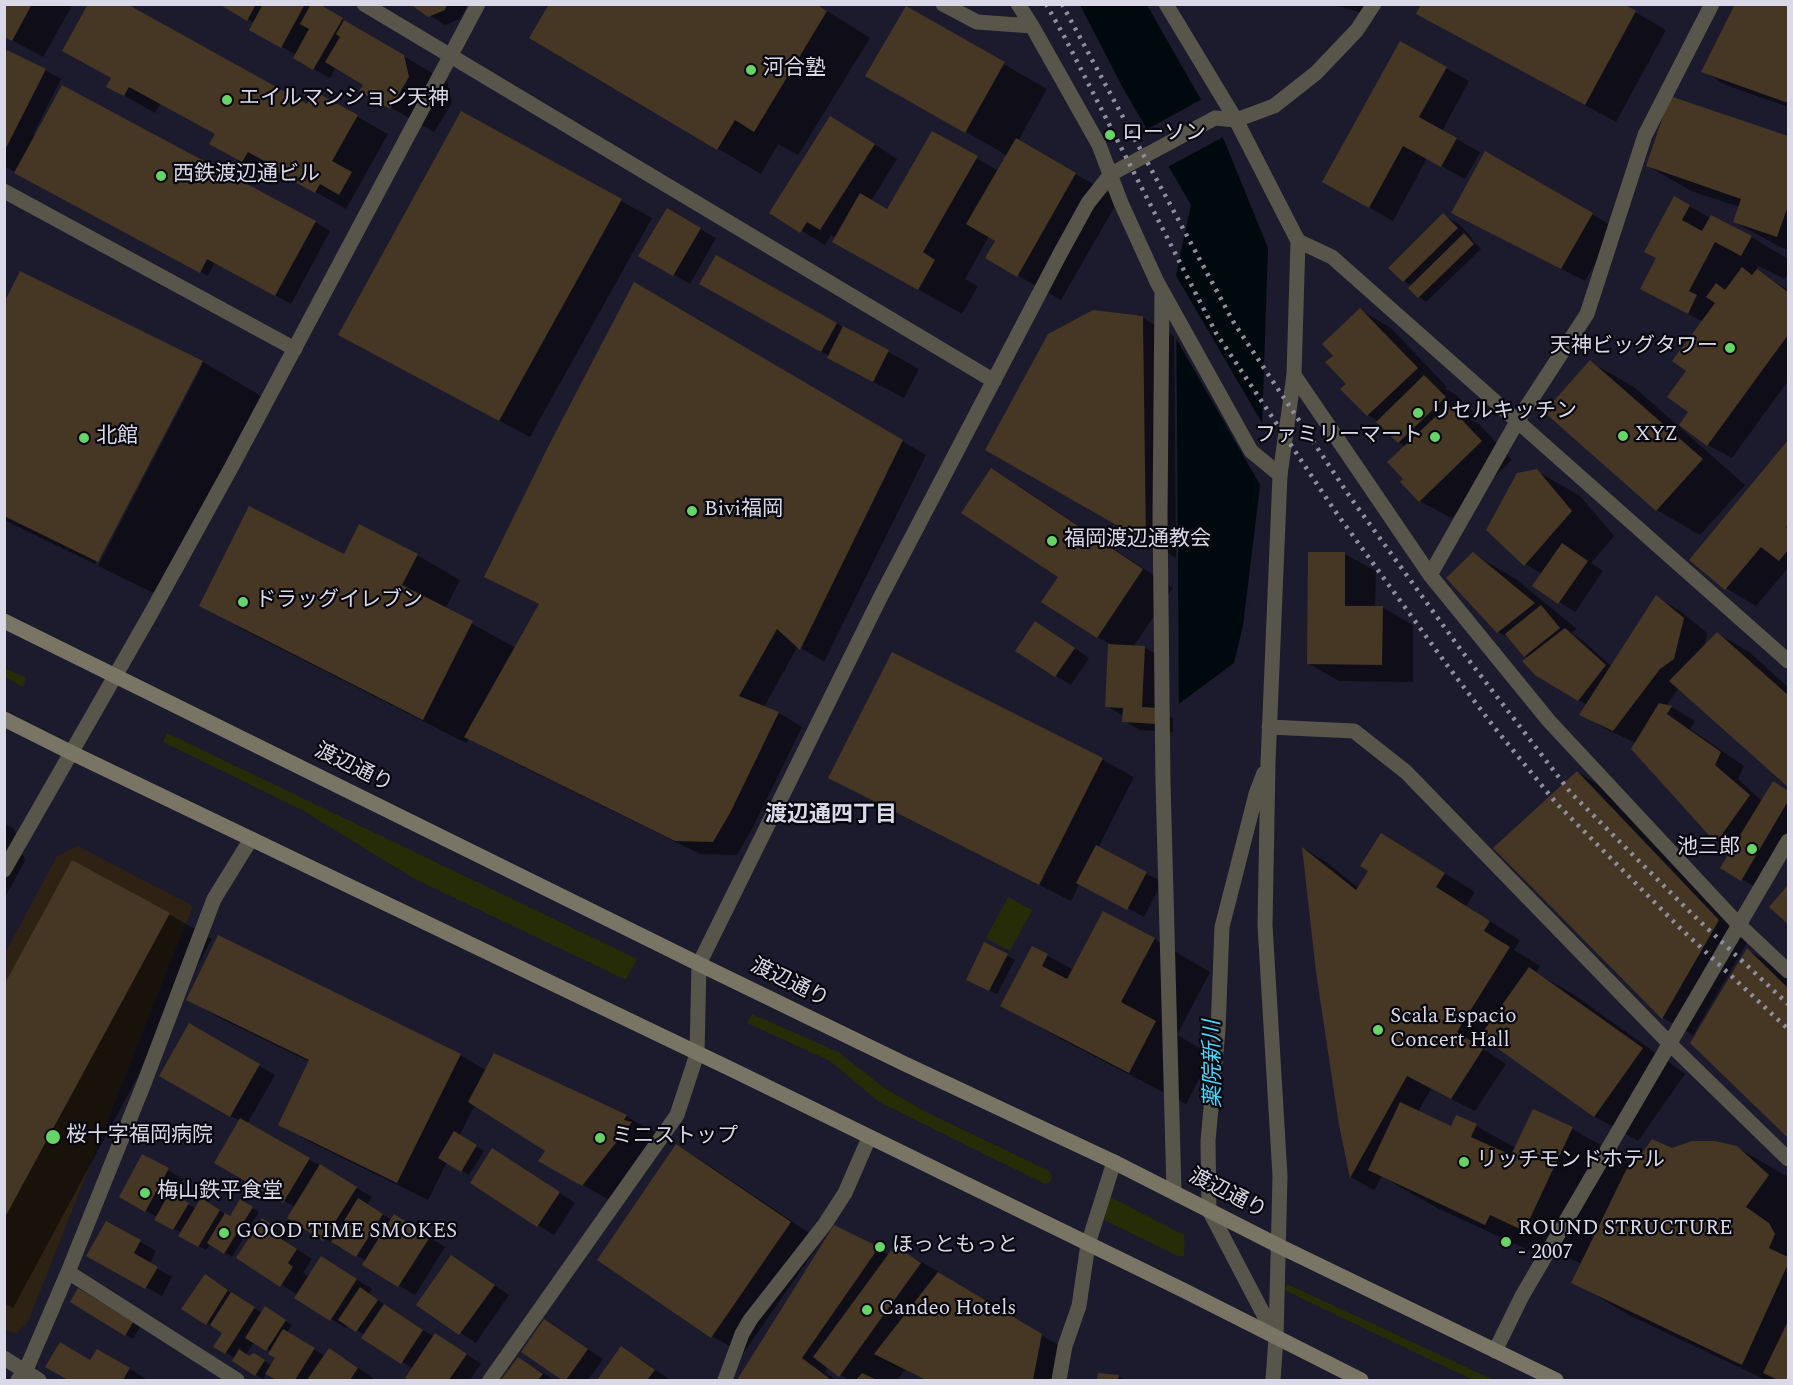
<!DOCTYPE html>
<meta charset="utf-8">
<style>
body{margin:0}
#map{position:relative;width:1793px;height:1385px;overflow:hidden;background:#1c1a2d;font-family:Spectral,serif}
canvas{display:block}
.frame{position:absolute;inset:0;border:6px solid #dad9e7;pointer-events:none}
</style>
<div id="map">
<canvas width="1793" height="1385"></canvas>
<div class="frame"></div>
</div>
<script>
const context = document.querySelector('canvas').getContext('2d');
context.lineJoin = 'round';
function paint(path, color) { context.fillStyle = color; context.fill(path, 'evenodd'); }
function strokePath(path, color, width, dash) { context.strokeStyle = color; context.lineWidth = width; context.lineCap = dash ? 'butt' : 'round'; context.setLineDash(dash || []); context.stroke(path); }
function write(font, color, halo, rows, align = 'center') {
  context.font = font + ' Spectral,"Noto Sans JP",serif'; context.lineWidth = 4.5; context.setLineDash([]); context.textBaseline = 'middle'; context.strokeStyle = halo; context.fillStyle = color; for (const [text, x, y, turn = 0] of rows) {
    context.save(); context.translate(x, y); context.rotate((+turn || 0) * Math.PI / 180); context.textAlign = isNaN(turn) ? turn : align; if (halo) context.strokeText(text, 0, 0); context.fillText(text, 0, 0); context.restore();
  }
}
const medical = new Path2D(`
 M78,846L193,906L28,1322L16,1334L5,1329V953L57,856Z`);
const green = new Path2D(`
 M4,668L26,678L23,687L5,677Z
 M167,733L637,959L626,980L413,878L304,811L163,742Z
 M1008,897L1032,910L1010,951L986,938Z
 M752,1014L838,1052L886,1089L926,1112L1049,1171L1052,1177L1050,1182L1045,1184L879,1102L830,1061L747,1023Z
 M1109,1198H1112L1190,1238L1193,1252L1184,1256H1178L1106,1221L1103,1217Z
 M1287,1284L1494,1380H1473L1284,1290Z`);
const water = new Path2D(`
 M1080,5H1147L1224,140L1268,248L1260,486L1192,1045L1179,722L1176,275L1191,205L1123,88Z`);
const pier = new Path2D(`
 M1204,98L1225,136L1166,168L1144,131Z
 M1174,272L1265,428L1263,490L1174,335Z
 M1250,596L1246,635L1252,1380H1183V1298L1189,1045L1176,706L1234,663Z`);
const shadow = new Path2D(`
 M4,4H73L43,57L4,36Z
 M222,4H317L447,82L452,103L434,132L361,91L365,84L336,67L330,78L295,58L296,55L251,29L254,23Z
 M412,4H468L460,19L445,25Z
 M816,4L870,38L798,155L778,144L761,174L531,38Z
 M1330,4H1380L1376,17Z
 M1737,4H1788V107L1726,85L1703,71Z
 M906,8L1047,89L1018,141L1119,199L1061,300L987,258L997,241L989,236L965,279L978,286L962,314L877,266L831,235L825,245L771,212L854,131L897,159L871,201L888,211L932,133L999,171L1008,156L867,75Z
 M1635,12L1666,30L1616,122L1418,14Z
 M4,58L45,70L61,79L33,135L315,222L330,231L291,304L215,262L208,276L4,166Z
 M1446,68L1469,81L1442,131L1480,152L1465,179L1427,158L1393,221L1347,195Z
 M113,78L308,106L315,93L388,134L346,209L278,171L274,179L242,161L217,134L161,103L155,113L139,104L108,86Z
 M1671,98L1788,137V250L1778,246L1735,222L1740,207L1691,191L1648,166Z
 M461,113L652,218L530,437L371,352Z
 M1486,154L1616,228L1585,281L1477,226Z
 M1675,198L1710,218L1751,237L1788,259V273L1785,279L1758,266L1756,270L1788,290V381L1732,458L1708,445L1681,425L1690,412L1688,370L1703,322L1642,288L1658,258Z
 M667,210L716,238L690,284L641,256Z
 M1443,215L1459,224L1472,238L1471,239L1481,249L1426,302L1419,297L1412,286L1404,281Z
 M716,257L919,369L904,398L860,375L829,357V356L744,308Z
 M21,273L203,362L268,400L164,598L98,566L203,364H200L95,564L4,520V307Z
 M635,284L926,455L824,662L798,646L764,707L779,713L802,727L753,827L737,855L700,854L489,750L469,738L466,743L244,630L201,605L344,556L417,555L460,580L445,609L516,648L540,605L486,576Z
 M1360,310L1391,328L1447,387L1445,389L1455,394L1476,415L1471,420L1479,424L1512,460L1451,518L1420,501L1406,480V447L1399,442L1378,421L1368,415L1348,384L1335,356Z
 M1143,318L1174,336L1176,558L987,449Z
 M1590,362L1634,387L1745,485L1700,535L1657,510L1546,412Z
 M1788,443V568L1756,606L1726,588L1691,560Z
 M991,470L1022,488L1173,588L1133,647L1145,648L1161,657L1158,710L1173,718V732L1140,730L1124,721V716L1106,706L1110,644L1097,637Z
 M1537,471L1580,496L1614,536L1591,563L1603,571L1575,612L1534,586L1542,574L1525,564Z
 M1345,554L1376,571L1375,608L1382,607L1413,625V682L1339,681L1308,663Z
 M1473,554L1516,579L1577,629L1571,633L1581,639L1612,667L1656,597L1679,610L1707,633L1704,648L1718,634L1749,652L1788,687V785L1679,688L1666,706L1672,707L1695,721L1690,729L1744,766L1738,779L1762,801L1773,783L1788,792V836L1757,888L1722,868L1732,851L1717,842L1633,749L1636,743L1604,728L1581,715L1587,705L1536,674L1529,658L1525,656L1512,639L1498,632Z
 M1051,632L1089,658L1071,685L1056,676Z
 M892,654L1103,760L1134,777L1098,848L1162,882L1144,917L1080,883L1071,901L861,795L830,778Z
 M1577,772L1608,790L1749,939L1693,1035L1663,1018L1495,848Z
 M4,823L14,829L25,861L4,899Z
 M1304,849L1326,862L1359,888L1412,853L1475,892L1466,906L1520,940L1514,950L1540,966L1536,973L1573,994L1685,1074L1638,1141L1594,1116L1485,1038L1480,1047L1506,1064L1475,1111L1431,1089L1418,1112L1452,1128L1457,1117L1476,1126L1516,1148L1572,1129L1634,1164L1672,1150L1736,1147L1788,1177V1380H1766L1629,1315L1573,1282L1582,1264L1556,1252L1552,1261L1435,1207L1382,1176L1374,1190L1351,1177L1341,1125Z
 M169,914L212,939L13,1308L4,1303V988Z
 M1154,939L1210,972L1177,1035L1212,1055L1186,1104L1059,1038L1002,1005L1033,948L1072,969Z
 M985,944L1015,960L997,994L975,984Z
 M1748,950L1778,968L1788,978V1136L1692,1043Z
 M187,999L460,1055L487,1071L495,1055L626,1116L657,1134L614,1203L540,1160L547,1150L475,1105L459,1136L484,1151L469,1175L447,1162L428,1200L310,1142L280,1124L310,1062L218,1017Z
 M190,1025L275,1075L247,1124L324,1168L372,1197L367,1205L392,1220L410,1225L445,1247L415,1295L364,1265L366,1261L341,1246L340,1248L289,1217L295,1207L216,1162L240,1121L161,1075Z
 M677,1146L707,1164L821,1241L743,1354L712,1336Z
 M143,1156L183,1179L174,1196L196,1209L202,1200L231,1218L241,1201L259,1212L232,1257L210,1244L206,1250L180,1235L182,1233L156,1219L157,1217L121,1196Z
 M508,1159L575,1203L554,1235L472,1183Z
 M263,1220L287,1235L284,1241L312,1259L303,1273L309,1277L337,1267L372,1289L369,1294L385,1305L434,1337L451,1344L481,1364L470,1380H412L407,1377L413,1369L365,1335L348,1325L346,1328L331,1319L298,1295L238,1258Z
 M106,1223L156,1251L149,1264L172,1277L162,1296L88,1255Z
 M835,1227L889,1255L895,1247L939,1272L964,1289L1065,1349L1059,1380H926L905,1370L897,1380H849L828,1367L825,1372L835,1380H738Z
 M452,1257L509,1295L476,1343L418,1305Z
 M212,1280L262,1313L265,1308L292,1325L287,1333L325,1356L345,1359L373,1378L372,1380H280L267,1373L263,1379L234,1361L235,1358L215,1346L225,1333L206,1323ZM254,1342L271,1352L277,1358L272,1366L254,1355L249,1357L246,1355Z
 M78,1290L140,1327L133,1339L72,1302Z
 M544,1321L603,1359L588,1380H565L523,1352Z
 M622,1348L637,1357L670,1380H599Z
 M97,1351L145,1378L144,1380H71L47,1367L91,1362Z
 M518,1359L542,1372L554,1380H503Z
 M1099,1375L1118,1376L1126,1380H1099Z`);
const building = new Path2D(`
 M4,4H32L12,41L4,37Z
 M88,4H127L307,104L314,91L358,115L332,161L352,172L339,195L320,184L315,193L271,169L273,166L248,152L242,162L209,144L215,134L129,87L124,96L106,87L111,78L62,51Z
 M219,4H256L247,21Z
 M263,4H305L281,48L249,30Z
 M311,4H319L343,18L313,70L293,58L309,29L300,24Z
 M410,4H447L445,10L428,17Z
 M549,4H816L827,11L754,132L735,120L717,150L529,38Z
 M1421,4H1624L1636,11L1585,105L1416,14Z
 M1735,4H1788V103L1701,72Z
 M906,6L1005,62L965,133L865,76Z
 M344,20L404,55L409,77L390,109L359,91L363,85L325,62L340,37L336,34Z
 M1400,41L1447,67L1419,117L1457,138L1441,167L1403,146L1369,208L1322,182Z
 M7,50L46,69L4,152V55Z
 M62,85L316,221L275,296L207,259L200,273L14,173Z
 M1670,96L1788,136V206L1777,237L1733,222L1741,199L1646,166Z
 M461,111L622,199L499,421L338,335Z
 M830,116L875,144L820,230L807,222L800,233L769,213Z
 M932,131L978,156L923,252L935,260L918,290L832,242L860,193L887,209Z
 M1016,138L1076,173L1017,277L985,258L995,241L966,224Z
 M1485,151L1593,213L1561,269L1451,213Z
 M1674,196L1690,205L1682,220L1702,231L1711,215L1752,236L1741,256L1715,242L1689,291L1697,295L1688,314L1640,289L1656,258L1644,252Z
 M667,208L701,228L673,276L638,256Z
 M1443,213L1458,228L1403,282L1388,268Z
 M1464,233L1474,244L1418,298L1408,288Z
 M716,255L837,323L821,352L699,284Z
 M1742,267L1752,275L1757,269L1788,292V335L1707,446L1679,425L1688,412L1667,397L1686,371L1672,361L1715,303L1706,297L1716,283L1725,290Z
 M20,271L203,361L98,562L4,516V303Z
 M634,282L903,440L800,650L777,629L739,696L779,712L730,813L713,842L675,841L464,737L539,604L484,577L549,445Z
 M1360,308L1418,368L1367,416L1340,389L1346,384L1325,362L1333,356L1322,344Z
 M1093,310L1143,316L1146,542L985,450L1048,334Z
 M843,326L889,350L873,382L827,358Z
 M1590,360L1703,459L1656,511L1544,412Z
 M1424,375L1446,397L1398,443L1376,422Z
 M1448,405L1482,441L1419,502L1400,482L1403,479L1387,462Z
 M1788,440V525L1786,527L1788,529V550L1779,561L1761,547L1725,590L1689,560Z
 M991,468L1143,569L1097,638L1041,602L1058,577L961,513Z
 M1537,469L1572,511L1524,566L1486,530L1517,473Z
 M249,506L344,554L359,524L418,554L402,585L473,621L423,720L199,606Z
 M1562,543L1588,561L1558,604L1532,586Z
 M1308,552H1345V606H1383L1382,665L1307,664Z
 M1473,552L1535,603L1497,633L1446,578Z
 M1656,595L1684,618L1674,659L1660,669L1613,731L1579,715Z
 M1541,605L1560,628L1524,657L1505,634Z
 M1035,621L1075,648L1055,677L1015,651Z
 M1565,628L1606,665L1578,701L1535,675L1522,661Z
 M1717,632L1788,695V787L1669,681Z
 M1108,644L1145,646L1142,707L1158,708L1157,724L1122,722L1123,708L1105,707Z
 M892,652L1103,758L1039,885L828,778Z
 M1659,703L1672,706L1667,714L1721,752L1715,765L1750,795L1716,843L1631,749Z
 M1577,771L1719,920L1662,1019L1493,848Z
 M1773,781L1788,791V801L1741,881L1720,868Z
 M1381,833L1445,873L1436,887L1490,921L1484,931L1510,947L1457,1032L1483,1049L1451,1099L1407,1076L1350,1178L1339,1125L1316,972L1302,847L1356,890L1368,871L1360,866Z
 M1096,845L1147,872L1127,910L1076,883Z
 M72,860L170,913L4,1219V985Z
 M1788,885V924L1769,907Z
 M1103,911L1155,938L1121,1002L1156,1021L1129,1073L1000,1006L1032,946L1048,954L1042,966L1067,979Z
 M218,935L461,1054L397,1183L278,1125L309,1060L186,1000Z
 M984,942L1008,954L989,991L966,980Z
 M1747,948L1788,988V1138L1690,1043Z
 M1529,967L1643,1048L1594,1117L1480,1036Z
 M189,1023L260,1064L230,1117L159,1076Z
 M494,1053L627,1115L624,1120L632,1122L582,1186L538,1161L545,1151L468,1102Z
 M1400,1102L1451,1126L1456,1115L1477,1124L1471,1137L1511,1155L1533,1109L1573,1127L1524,1231L1490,1215L1485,1225L1368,1170Z
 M240,1118L310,1158L283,1203L214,1163Z
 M454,1131L477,1145L461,1172L438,1158Z
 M1652,1139L1672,1148L1692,1141H1715L1737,1146L1769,1175L1746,1207L1769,1223L1775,1234L1769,1248L1788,1257V1264L1742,1365L1571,1283L1629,1164L1636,1162Z
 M676,1144L791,1222L711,1338L597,1260Z
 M492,1148L560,1192L537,1227L470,1183Z
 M142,1154L169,1168L145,1212L119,1197Z
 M320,1164L357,1187L323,1241L287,1218Z
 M170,1192L189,1203L173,1230L154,1220Z
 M201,1198L220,1210L198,1247L178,1236Z
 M358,1198L383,1214L356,1257L331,1242Z
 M240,1199L253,1207L224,1254L207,1243L225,1213L230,1216Z
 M394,1214L430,1237L398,1287L362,1265Z
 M262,1218L272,1225L269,1231L297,1249L288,1263L293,1267L280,1287L236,1258Z
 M106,1221L141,1240L134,1253L158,1267L145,1289L86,1256Z
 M834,1225L879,1247L802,1358L829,1378L827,1380H737Z
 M895,1245L921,1263L839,1377L813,1357Z
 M451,1255L495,1285L459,1335L416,1305Z
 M321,1256L357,1279L330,1321L294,1298Z
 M938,1272L1042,1334L1033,1380H926L874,1354Z
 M205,1274L228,1290L206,1325L181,1309Z
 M360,1287L378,1300L356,1332L338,1320Z
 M78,1288L133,1322L125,1336L70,1302Z
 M231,1292L255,1307L225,1354L213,1347L222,1333L210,1325Z
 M384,1304L423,1330L401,1364L361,1338Z
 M265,1306L286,1320L266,1351L245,1338Z
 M544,1319L588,1349L566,1380H562L521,1352Z
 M1788,1321V1380H1778L1763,1373Z
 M283,1329L315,1348L295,1380H277L265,1374L275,1358L268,1354Z
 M435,1333L467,1354L449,1380H410L405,1378Z
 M60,1342L90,1360L97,1349L130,1368L123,1380H68L45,1367Z
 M621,1346L655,1370L647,1380H597Z
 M329,1348L358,1368L350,1380H307Z
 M239,1349L249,1356L254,1353L265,1360L255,1376L232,1361Z
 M518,1357L543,1374L538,1380H501Z
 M862,1373L877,1380H856Z
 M1098,1373L1119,1375L1118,1380H1097Z`);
const minor = new Path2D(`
 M364,4L994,381
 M943,4L977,22L1032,26
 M1018,4L1032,26L1099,145L1121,203L1157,282L1251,451L1280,475
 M4,191L295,349
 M1298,241L1332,257L1788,661
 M1162,292L1160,517L1163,782L1174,1192
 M1294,375L1430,575L1549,721L1739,925L1788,971
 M1430,575L1518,420L1587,314L1645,135L1712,4
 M1269,727L1354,731L1406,772L1670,1044L1788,1159
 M68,1272L237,1380
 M1495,1351L1522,1296L1788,841
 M4,1358L39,1380
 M18,1380L25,1372L68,1272L145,1081L214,899L251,839
 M490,1380L677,1115L697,1054L699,964L880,598L1061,252L1088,203L1111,174L1215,118L1236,120L1274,106L1316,73L1357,30L1374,4
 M725,1380L742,1334L750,1320L825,1224L845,1193L869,1138
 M1059,1380L1065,1346L1079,1306L1088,1244L1114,1162
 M1273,1380L1276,1338`);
const tertiary = new Path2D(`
 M1166,4L1236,120L1298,241L1294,375L1280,475L1268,763L1265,925L1280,1176L1276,1338
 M1264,773L1256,794L1222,927L1218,1030L1208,1141L1209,1210L1276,1338
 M4,870L150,615L231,468L478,4`);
const secondary = new Path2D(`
 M4,621L699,964L905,1064L1114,1162L1279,1246L1556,1380
 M4,719L72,753L737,1072L1183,1290L1361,1380`);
const rail = new Path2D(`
 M1046,4L1064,36L1216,333L1335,511L1444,661L1494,727L1557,804L1679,927L1788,1029
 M1062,4L1234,323L1350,497L1461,650L1571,793L1692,914L1788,1004`);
const markers = [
 [751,70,6,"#66d466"],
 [227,100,6,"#66d466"],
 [1110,135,6,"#66d466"],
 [161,176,6,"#66d466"],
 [1730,348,6,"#66d466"],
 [1418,413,6,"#66d466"],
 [1623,436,6,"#66d466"],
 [1435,437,6,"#66d466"],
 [84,438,6,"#66d466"],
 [692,511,6,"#66d466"],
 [1052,541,6,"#66d466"],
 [243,602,6,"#66d466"],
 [1752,849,6,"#66d466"],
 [1378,1030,6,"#66d466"],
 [53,1137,8,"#66d466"],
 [600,1138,6,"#66d466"],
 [1464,1162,6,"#66d466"],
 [145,1193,6,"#66d466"],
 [224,1233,6,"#66d466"],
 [1506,1242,6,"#66d466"],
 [880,1247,6,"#66d466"],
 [867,1310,6,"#66d466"]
];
const poiNames = [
 ["河合塾",763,70],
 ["エイルマンション天神",239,100],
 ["ローソン",1122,135],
 ["西鉄渡辺通ビル",173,176],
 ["天神ビッグタワー",1718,348,"right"],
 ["リセルキッチン",1430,413],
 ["XYZ",1635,436],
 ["ファミリーマート",1423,437,"right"],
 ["北館",96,438],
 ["Bivi福岡",704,511],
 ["福岡渡辺通教会",1064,541],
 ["ドラッグイレブン",255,602],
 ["池三郎",1740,849,"right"],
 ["Scala Espacio",1390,1018],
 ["Concert Hall",1390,1042],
 ["桜十字福岡病院",66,1137],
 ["ミニストップ",612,1138],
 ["リッチモンドホテル",1476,1162],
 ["梅山鉄平食堂",157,1193],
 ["ROUND STRUCTURE",1518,1230],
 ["- 2007",1518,1254],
 ["GOOD TIME SMOKES",236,1233],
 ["ほっともっと",892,1247],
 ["Candeo Hotels",879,1310]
];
const streetNames = [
 ["渡辺通り",353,769,26],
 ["渡辺通り",789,984,26],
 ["渡辺通り",1227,1195,27]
];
const neighbourhoodNames = [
 ["渡辺通四丁目",831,817]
];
const waterNames = [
 ["薬院新川",1215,1064,-91]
];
paint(medical, '#2d2214');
paint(green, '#262d06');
paint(water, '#000a0e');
paint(pier, '#1c1a2d');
paint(shadow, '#0007');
paint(building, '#453724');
strokePath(minor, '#58554b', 15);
strokePath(tertiary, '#58554b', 15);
strokePath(secondary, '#797565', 15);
strokePath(rail, '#908e9e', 4.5, [3, 6]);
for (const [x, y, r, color] of markers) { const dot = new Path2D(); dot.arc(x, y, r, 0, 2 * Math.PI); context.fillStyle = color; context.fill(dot); strokePath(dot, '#07060e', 2); }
write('21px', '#dad9e7', '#07060e', poiNames, 'left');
write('21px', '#dad9e7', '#07060e', streetNames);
write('bold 22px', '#dad9e7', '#07060e', neighbourhoodNames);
write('italic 22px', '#4cd9fb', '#07060e', waterNames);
</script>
